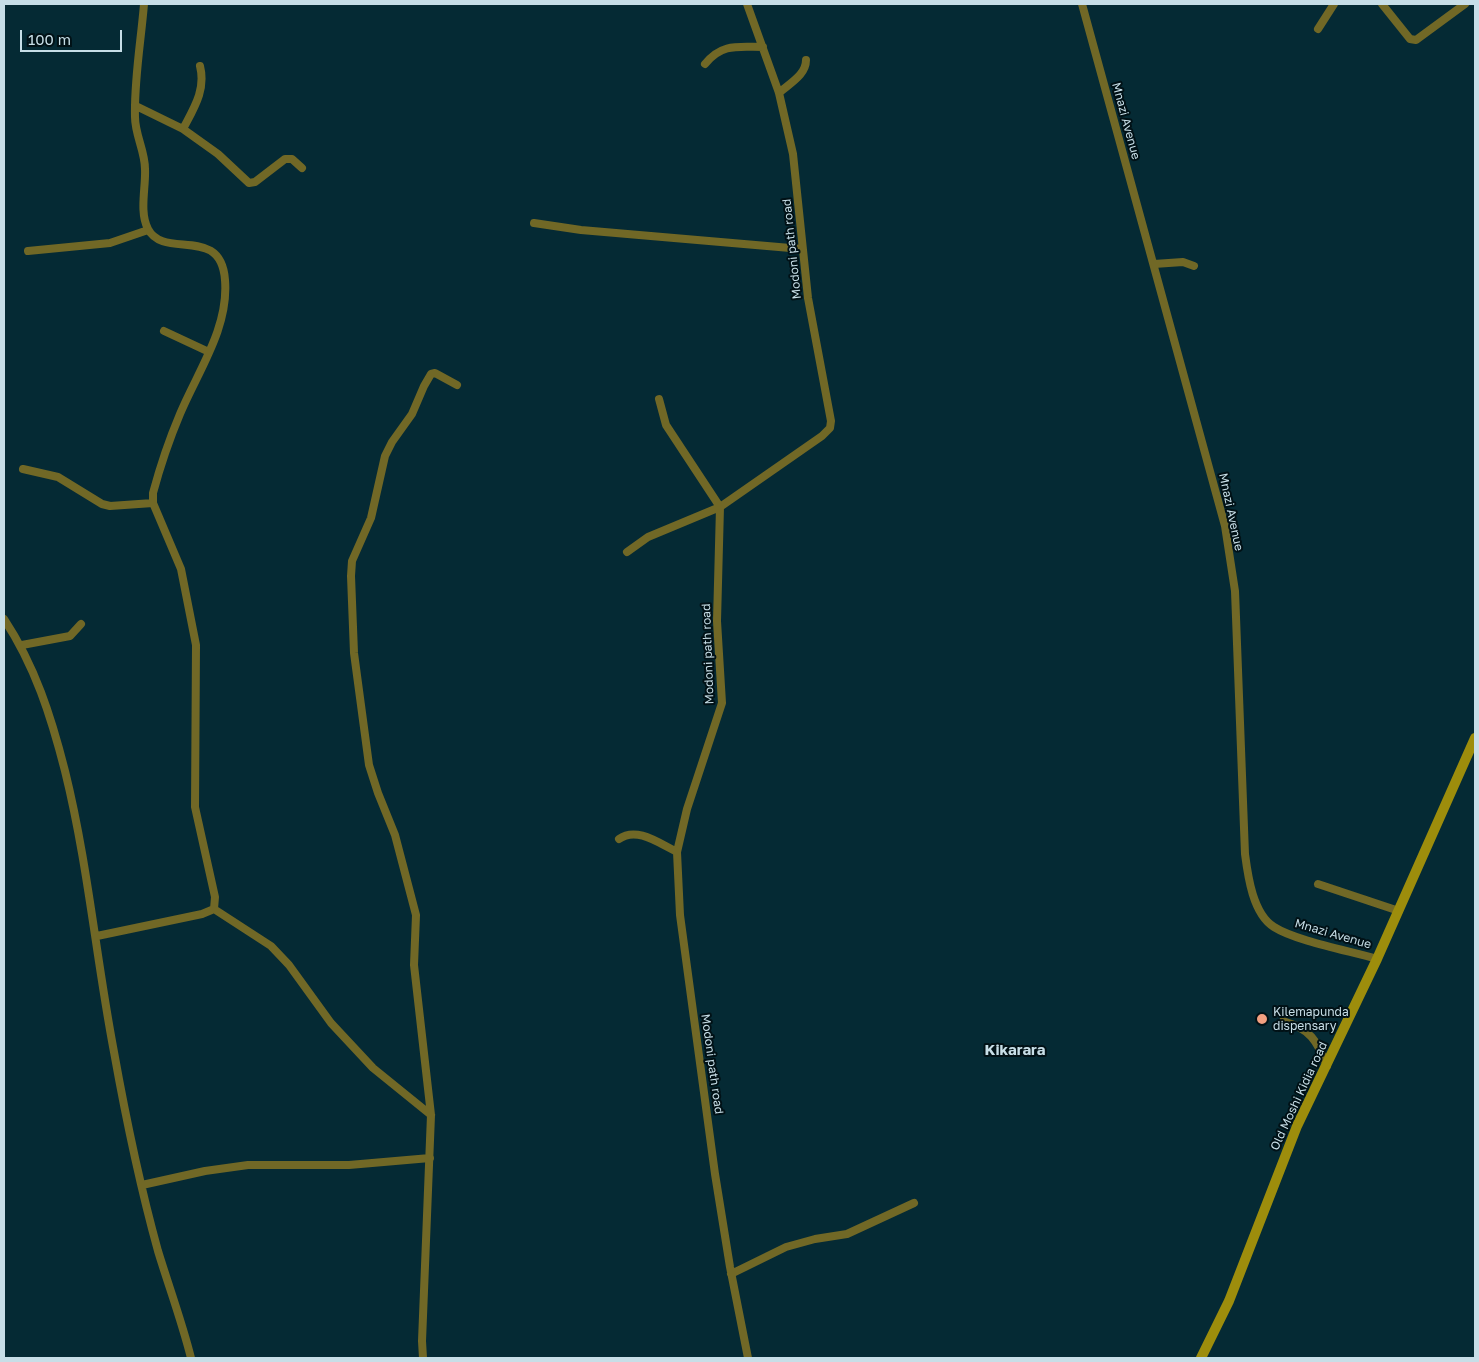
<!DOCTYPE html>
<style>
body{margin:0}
#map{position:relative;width:1479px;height:1362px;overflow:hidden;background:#052a34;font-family:"Golos Text",sans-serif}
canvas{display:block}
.frame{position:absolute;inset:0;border:5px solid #c7dee7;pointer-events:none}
.scale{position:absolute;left:20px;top:30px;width:102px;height:22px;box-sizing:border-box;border:2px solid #c7dee7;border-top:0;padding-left:6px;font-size:15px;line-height:18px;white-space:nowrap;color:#c7dee7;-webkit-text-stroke:4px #011116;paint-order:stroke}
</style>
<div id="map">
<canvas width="1479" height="1362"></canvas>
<div class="frame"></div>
<div class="scale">100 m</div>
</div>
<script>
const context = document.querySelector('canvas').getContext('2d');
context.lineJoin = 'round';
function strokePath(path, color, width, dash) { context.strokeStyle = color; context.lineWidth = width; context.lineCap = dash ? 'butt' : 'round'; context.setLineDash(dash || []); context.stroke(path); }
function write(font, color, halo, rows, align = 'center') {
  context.font = font + ' "Golos Text",sans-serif'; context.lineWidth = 4; context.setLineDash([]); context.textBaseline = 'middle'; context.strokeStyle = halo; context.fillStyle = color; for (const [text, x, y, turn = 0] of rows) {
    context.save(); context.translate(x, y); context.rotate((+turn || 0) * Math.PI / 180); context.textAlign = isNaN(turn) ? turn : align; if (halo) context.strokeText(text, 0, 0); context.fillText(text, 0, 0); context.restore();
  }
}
const street = new Path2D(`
 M747,4L779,93L793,154L808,298L831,421L830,428L822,436L720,507L717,621L722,703L687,809L677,852L680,915L715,1174L730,1267L748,1358
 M1082,4L1225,526L1235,591L1245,854C1248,877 1253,914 1274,927C1296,941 1350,951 1377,959
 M1382,4L1410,39L1416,40L1465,4
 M1318,29L1334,4
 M705,64C722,43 738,47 763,47
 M779,93C790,83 806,75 806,60
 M136,106L183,129L218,154L249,183L255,182L285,159H292L302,168
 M183,129C194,108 206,90 200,66
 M534,223L581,230L802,249
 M28,251L110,243L148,230
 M1154,264L1183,262L1194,266
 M164,331L209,352
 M23,469L58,477L102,504L110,506L153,503
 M627,552L648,537L720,507L666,425L659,399
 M4,619C35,666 51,716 65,771C88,864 96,958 114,1052C126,1119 140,1186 158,1251C169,1287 182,1322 191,1358
 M22,645L70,636L81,624
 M619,839C637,826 660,844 677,852
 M1318,884L1399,911
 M214,909L271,946L289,965L331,1023L373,1068L431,1115
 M97,936L202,914L214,909L215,897L195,807L196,645L181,569L153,503V493C160,467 169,440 180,414C198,371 229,328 225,280C221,224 164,260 148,229C139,212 146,187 145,169C145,151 135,135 135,117C134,80 141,41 144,4
 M1283,1021C1310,1029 1317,1040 1327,1066
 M142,1185L205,1171L248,1165H349L430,1158
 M731,1274L786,1247L815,1239L847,1234L914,1203
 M423,1358L422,1341L431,1115L414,965L416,915L395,835L378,793L369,765L354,653L351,576L352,561L371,518L385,456L392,442L412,414L424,386L431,374L435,373L457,385`);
const secondary = new Path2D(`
 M1201,1358L1229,1301L1297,1126L1377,959L1475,738`);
const markers = [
 [1262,1019,6,"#f2a081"]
];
const streetNames = [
 ["Mnazi Avenue",1126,121,75],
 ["Modoni path road",792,249,-96],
 ["Mnazi Avenue",1231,512,78],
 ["Modoni path road",708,654,-92],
 ["Mnazi Avenue",1333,934,16],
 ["Modoni path road",712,1064,82],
 ["Old Moshi Kidia road",1299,1096,-65]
];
const poiNames = [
 ["Kilemapunda",1273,1012],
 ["dispensary",1273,1026]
];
const quarterNames = [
 ["Kikarara",1015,1050]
];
strokePath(street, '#716826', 8);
strokePath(secondary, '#9d8d0c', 10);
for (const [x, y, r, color] of markers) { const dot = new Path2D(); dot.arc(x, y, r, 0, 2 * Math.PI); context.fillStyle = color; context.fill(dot); strokePath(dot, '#011116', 2); }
write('12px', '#c7dee7', '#011116', streetNames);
write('12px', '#c7dee7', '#011116', poiNames, 'left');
write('bold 15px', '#c7dee7', '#011116', quarterNames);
</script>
